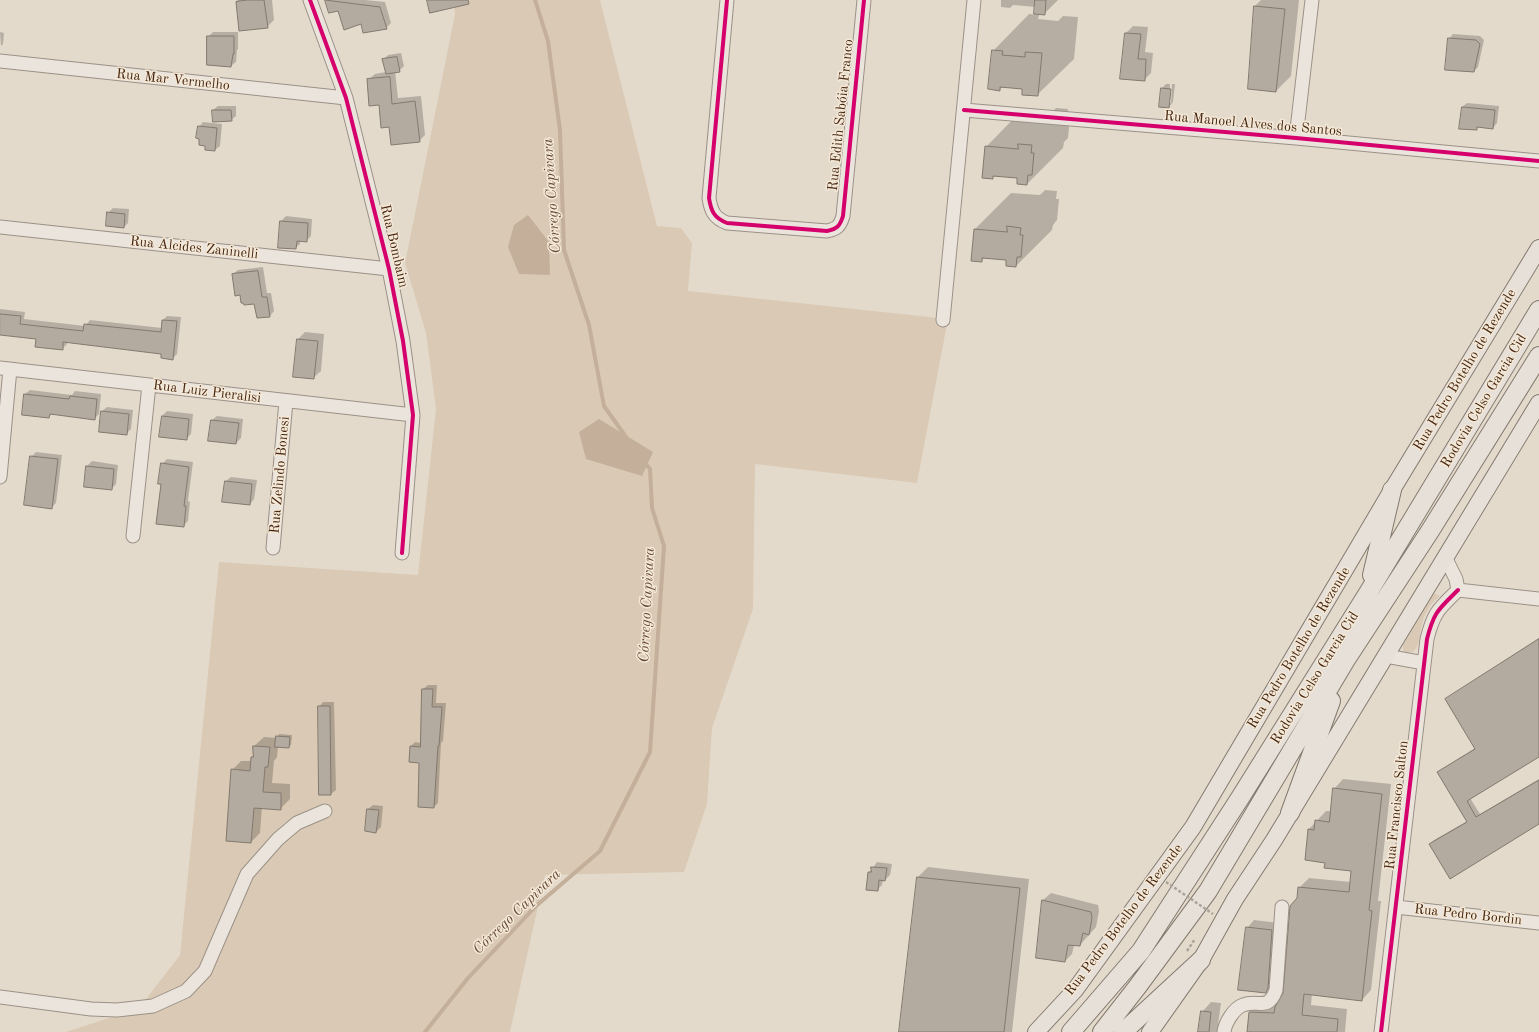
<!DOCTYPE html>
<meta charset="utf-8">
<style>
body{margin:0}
canvas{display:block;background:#e4dacc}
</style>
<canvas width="1539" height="1032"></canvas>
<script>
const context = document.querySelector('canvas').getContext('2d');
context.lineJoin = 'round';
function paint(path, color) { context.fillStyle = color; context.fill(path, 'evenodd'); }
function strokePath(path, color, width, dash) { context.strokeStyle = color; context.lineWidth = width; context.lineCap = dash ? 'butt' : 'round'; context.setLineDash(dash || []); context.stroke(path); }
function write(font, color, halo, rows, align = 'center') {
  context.font = font + ' "Old Standard TT",serif'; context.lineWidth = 3; context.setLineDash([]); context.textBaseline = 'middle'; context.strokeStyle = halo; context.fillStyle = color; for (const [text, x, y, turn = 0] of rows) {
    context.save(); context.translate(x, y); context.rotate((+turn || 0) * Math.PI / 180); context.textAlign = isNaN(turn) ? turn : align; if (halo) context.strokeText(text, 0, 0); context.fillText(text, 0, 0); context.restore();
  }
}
const green = new Path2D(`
 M453,0H600L657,226L681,228L692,243L688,291L948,319L917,483L755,464L753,609L712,728L707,804L684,872L545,875L510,1032H66L139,1008L180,955L219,562L418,575L436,409L426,333L405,263L455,14Z
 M1434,593L1440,596C1430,603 1423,616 1421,628C1419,638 1420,645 1413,652L1406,653L1403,651V645Z`);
const water = new Path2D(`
 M528,215L549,242L550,275L519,274L508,247L514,225Z
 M599,419L653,452L642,476L586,459L579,432Z`);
const shadow = new Path2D(`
 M237,0H272L274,20L267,27L240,30Z
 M326,0H365L385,2L391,23L386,28L362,23L338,9Z
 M1001,0H1058L1044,14L1036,7L1013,5L1010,8L1001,7Z
 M1261,0H1299L1291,76L1276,91L1255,6Z
 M1029,14L1039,15L1038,19L1058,21L1063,16L1078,17L1074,59L1037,95L1023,89L1003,87L1000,89L993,51Z
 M1133,26L1148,27L1145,52L1153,53L1151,73L1144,80L1126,33Z
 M0,32L4,33L3,44L1,46Z
 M213,32H238V49L237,50L236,62L231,66L208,37Z
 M1453,34L1480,36L1484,40L1478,67L1474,71L1449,39Z
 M401,53L404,66L399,71H395L398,98L421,96L425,135L419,141L390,126L368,80L375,74L386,72L384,59L388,55Z
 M1166,84H1170L1169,103H1171L1172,84H1175L1173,102L1169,107L1162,88Z
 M1467,103L1499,106L1497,123L1493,128L1479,126L1476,129L1462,107Z
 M218,106H236V116L231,120L213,110Z
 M1056,108L1068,109L1067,116L1070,117L1068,138L1064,142L1063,148L1027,184L1018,177L996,175L992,178L986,147L1022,110L1051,113Z
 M203,122L222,124L220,146L215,150L206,145L199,127Z
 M1045,190L1057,191L1056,199H1059L1057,220L1053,225L1052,230L1016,266L1007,259L985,257L981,261L975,229L1011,193L1040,195Z
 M113,208L129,209L128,223L124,227L108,213Z
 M286,216L312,219L311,236L306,241L300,240V244L295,248L281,221Z
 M263,267L267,293H271L274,311L270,316L257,317L255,303L241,294L233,274L238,270Z
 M0,309L25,312L24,319L85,326L90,320L162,328L163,320L167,316L181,317L177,354L173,358L162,353L67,342V344L62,349L37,338L0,333Z
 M305,332L324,334L321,371L313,378L298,339Z
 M30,390L72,395L75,391L101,394L99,414L94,419L52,414L49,417L25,394Z
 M107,407L133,410L131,429L126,434L102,411Z
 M167,411L193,414L191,434L186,439L162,416Z
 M217,416L243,419L241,438L236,443L212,420Z
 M36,452L62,455L56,503L51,508L31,457Z
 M167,459L193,462L188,501L190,502L188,521L183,526L162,484V464Z
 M92,461L118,465L116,484L111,489L85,486L87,466Z
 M231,477L257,480L254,499L250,504L226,481Z
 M1539,638V756L1470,798L1480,814L1539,779V823L1430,844L1434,840L1467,821L1438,773L1442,769L1475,748L1446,700L1450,696Z
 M428,685H437L436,703H446L443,741L441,743L438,803L434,807L420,762L411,746L415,742L421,743L423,689Z
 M323,702H334L336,790L331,794L319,707Z
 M279,734L292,735L291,745L289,747L278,746L277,757L274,761L272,783L290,784V799L280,809L262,807L260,833L251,842L232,770L241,761H251L252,757L254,755V746L264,737L277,738Z
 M1343,779L1391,784L1378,901H1381L1371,990L1362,1000L1312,994L1311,1005L1347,1009L1345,1032H1248L1250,1012L1260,1002L1278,1004L1284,993L1299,888L1309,878L1351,882L1352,870L1326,862L1309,829L1326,811H1331L1334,789Z
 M373,805L383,806L381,827L376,832L368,809Z
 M877,862L892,864L890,875L885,880H883L882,885L877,890L869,873Z
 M928,867L1029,879L1012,1032H900L918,877Z
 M1051,893L1098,905L1099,911L1096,927L1080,945H1074L1072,954L1065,961L1037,958L1043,900Z
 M1254,920L1279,923L1273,985L1265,992L1247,928Z
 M1211,1002L1221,1003L1217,1032H1199L1202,1012Z`);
const stream = new Path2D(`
 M535,0L548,41L560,130L564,250L589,325L604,406L626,437
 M425,1032L468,978L536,906L600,851L650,752L664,546L652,508L650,469L644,462`);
const building = new Path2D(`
 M247,0H264L268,28L239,31L236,2Z
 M325,0L380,7L387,29L363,33L361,24L344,30L338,11L329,13Z
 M427,0H468L469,4L430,13Z
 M1035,0H1046L1045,15L1034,14Z
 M1254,6L1285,9L1276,92L1248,89Z
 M1125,33L1141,34L1138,59H1146L1145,81L1120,79Z
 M207,36H234V54H233L231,67L207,65Z
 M1448,38L1476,40L1480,44L1474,72L1445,70Z
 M992,50L1003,51L1002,55L1025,57V52L1042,53L1038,96L1022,95V89L1000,87V91L988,89Z
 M397,57L400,72L386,74L382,59Z
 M390,77L392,104L415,101L420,142L391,145L389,127L381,128L379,105L369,106L367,79Z
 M1161,88L1171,89L1169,108L1159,107Z
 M1462,107L1495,110L1493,129L1477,127V130L1459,129Z
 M212,110H231L232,121L213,122Z
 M198,126L217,128L215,151L205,150V146L199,145V139L196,138Z
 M1018,144L1032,145L1031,153H1034L1032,175H1028L1027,185L1017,184V178L993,176V179L982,178L985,146L1018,149Z
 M107,212L125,214L124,228L106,226Z
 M280,221L308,223L307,242L297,241L296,249L278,248Z
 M1007,226L1021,228L1020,235H1023L1021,257H1017L1016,267L1006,266V260L982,258V262L971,261L974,229L1007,232Z
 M258,271L262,297H267L270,317L257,318L254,304L244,305L243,303H241L240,295L235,296L232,274Z
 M0,314L21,316L20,324L83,331L84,324L161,332L162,320L177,321L173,360L161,358V354L63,342V350L35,347L36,339L0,335Z
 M297,339L318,341L314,379L293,377Z
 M24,394L69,399L70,396L97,399L95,420L50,414L49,418L22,415Z
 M101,411L129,414L127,435L99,432Z
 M162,416L189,419L187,440L159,437Z
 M211,420L239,423L236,444L208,441Z
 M30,456L58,459L52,509L24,505Z
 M161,463L189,467L184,506H186L184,527L156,524L161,484H158Z
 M86,466L114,469L112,490L84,487Z
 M225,481L252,484L250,505L222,502Z
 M1539,639V757L1467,801L1476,817L1539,780V824L1450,879L1429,844L1467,822L1437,772L1475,749L1445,699Z
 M422,689H433L432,707H442L439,746H438L434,808L418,807L419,763L409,762L410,746L420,747Z
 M318,706H330L331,795H319Z
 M276,736L290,737L289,748L275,747Z
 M253,746L270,747L268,767H265L263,792L281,793V810L254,808L251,843L226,841L231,769L250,771L251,757H253Z
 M1333,788L1382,794L1369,910L1372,911L1362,1001L1304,994L1302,1015L1338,1019L1337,1032H1247L1249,1012L1274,1013L1275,1007L1283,993L1290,906L1297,898L1298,887L1349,892L1351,871L1324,868L1325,863L1305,860L1308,829L1314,830L1315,820L1329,822Z
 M367,809L379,810L376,833L365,831Z
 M871,867L887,868L885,881L879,880L878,891L866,890L868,872H871Z
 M917,877L1020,888L1004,1032H899Z
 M1042,900L1091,912L1092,918L1089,935L1083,933L1080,946L1068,945L1065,962L1036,958Z
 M1246,927L1272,930L1268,988L1266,993L1238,990Z
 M1201,1011L1211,1012L1209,1032H1198Z`);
const path = new Path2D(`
 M1187,951L1195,939`);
const minor = new Path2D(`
 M310,0L346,98L389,269L403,341L413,415L402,553
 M727,0L709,198C711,211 714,218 727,223L827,231C837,229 840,226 843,216L864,0
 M0,61L346,98
 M964,110L1296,138L1539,161
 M1296,138L1312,0
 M0,227L389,269
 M943,320L974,0
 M0,368L413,415
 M0,477L10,369
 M133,536L149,385
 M273,548L286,401
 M1446,559L1456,579L1458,590
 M1458,590L1539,599
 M1386,656L1424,663
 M1396,907L1539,923
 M0,997L91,1009L117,1010L153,1006L186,991L205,971L247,874L278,839L297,823L325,811
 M1224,1032C1225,1023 1234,1008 1243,1005C1258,999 1268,1012 1276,990L1282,907
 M1381,1032L1427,639C1434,611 1439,609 1458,590`);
const major = new Path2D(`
 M1036,1032L1075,990L1193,827L1392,490L1539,248
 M1150,1032L1201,960L1235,899L1274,840L1539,403`);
const highway = new Path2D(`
 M1372,575L1392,490
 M1290,813L1331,701
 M1071,1032L1141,951L1240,798L1368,593L1539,310
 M1102,1032L1138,986L1208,891L1347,658L1430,531L1539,356
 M1123,1032L1201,960`);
const pathBridge = new Path2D(`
 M1166,882L1213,914`);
const cycleway = new Path2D(`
 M310,0L346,98L389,269L403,341L413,415L402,553
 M727,0L709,198C711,211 714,218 727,223L827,231C837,229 840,226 843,216L864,0
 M964,110L1296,138L1539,161
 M1381,1032L1427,639C1434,611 1439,609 1458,590`);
const streetNames = [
 ["Rua Mar Vermelho",173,80,6],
 ["Rua Edith Sabóia Franco",841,115,-84],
 ["Rua Manoel Alves dos Santos",1253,124,5],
 ["Rua Bombaim",394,246,77],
 ["Rua Alcides Zaninelli",194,248,6],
 ["Rua Pedro Botelho de Rezende",1465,370,-59],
 ["Rua Luiz Pieralisi",207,392,7],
 ["Rodovia Celso Garcia Cid",1484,401,-59],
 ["Rua Zelindo Bonesi",280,475,-85],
 ["Rua Pedro Botelho de Rezende",1299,648,-59],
 ["Rodovia Celso Garcia Cid",1315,678,-58],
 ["Rua Francisco Salton",1397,805,-84],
 ["Rua Pedro Bordin",1468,915,6],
 ["Rua Pedro Botelho de Rezende",1124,920,-53]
];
const waterNames = [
 ["Córrego Capivara",552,196,-94],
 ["Córrego Capivara",647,605,-87],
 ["Córrego Capivara",517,912,-44]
];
paint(green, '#dacab5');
paint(water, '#c3af9a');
paint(shadow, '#0003');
strokePath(stream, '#c3af9a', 4);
paint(building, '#b4aba0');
strokePath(building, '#83796e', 1);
strokePath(minor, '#9b9186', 15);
strokePath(major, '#83796e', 18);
strokePath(highway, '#83796e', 20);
strokePath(path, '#aba49c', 2.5, [3, 2]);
strokePath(minor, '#eae4dd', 13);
strokePath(major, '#e6e0d8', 16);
strokePath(highway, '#e6e0d8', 18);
strokePath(pathBridge, '#aba49c', 2.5, [3, 2]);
strokePath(cycleway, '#d6006c', 4);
write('14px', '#462610', '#f4e8d7', streetNames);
write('italic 15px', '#674a33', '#f4e8d7', waterNames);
</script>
